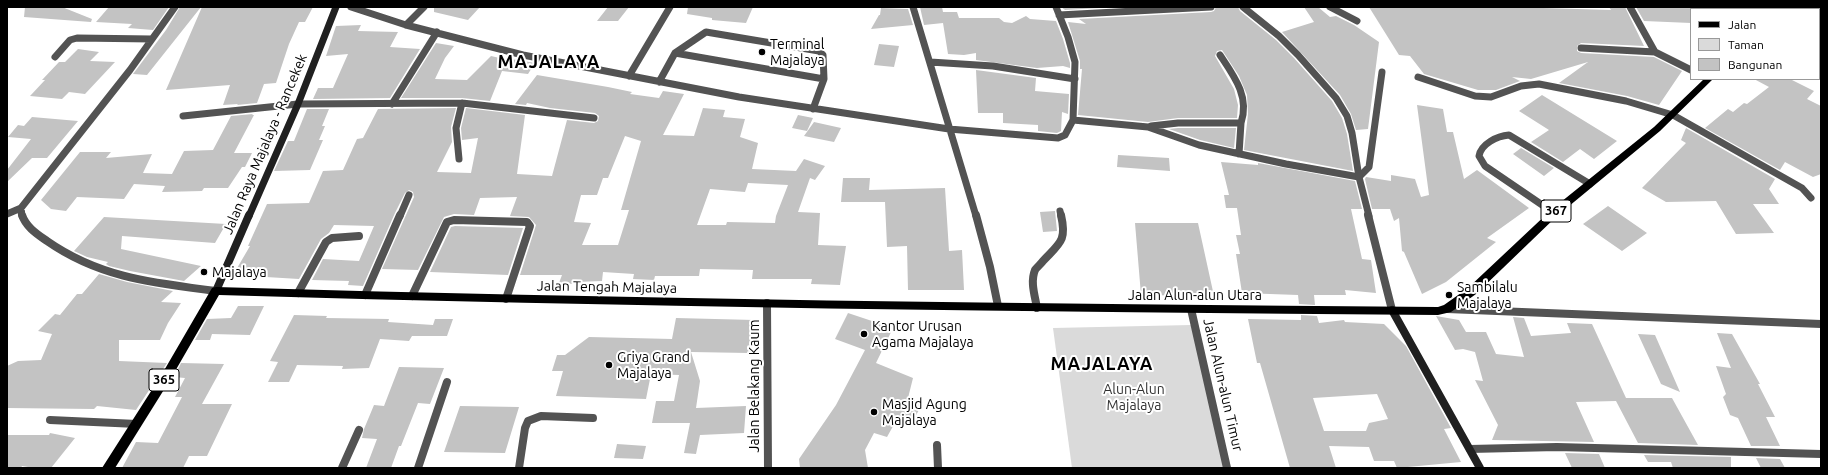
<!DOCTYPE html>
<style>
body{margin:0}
#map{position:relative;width:1828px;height:475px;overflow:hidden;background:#fff;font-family:Ubuntu,sans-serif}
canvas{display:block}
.frame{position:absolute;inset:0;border:8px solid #000;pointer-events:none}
.legend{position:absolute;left:1690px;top:8px;width:130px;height:72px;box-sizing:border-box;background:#fff;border:1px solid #999;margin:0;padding:5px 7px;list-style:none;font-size:12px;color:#000}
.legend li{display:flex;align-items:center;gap:8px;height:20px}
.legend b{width:20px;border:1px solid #999}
</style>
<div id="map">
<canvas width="1828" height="475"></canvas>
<div class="frame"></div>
<ul class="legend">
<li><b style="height:5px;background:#000"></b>Jalan</li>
<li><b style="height:11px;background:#dadada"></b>Taman</li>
<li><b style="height:11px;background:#c3c3c3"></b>Bangunan</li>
</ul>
</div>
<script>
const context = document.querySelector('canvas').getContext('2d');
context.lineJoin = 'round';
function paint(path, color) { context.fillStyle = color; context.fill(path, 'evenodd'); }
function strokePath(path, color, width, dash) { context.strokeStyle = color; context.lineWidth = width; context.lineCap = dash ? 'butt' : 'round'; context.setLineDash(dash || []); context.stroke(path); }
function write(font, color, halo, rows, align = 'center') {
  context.font = font + ' Ubuntu,sans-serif'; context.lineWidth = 4; context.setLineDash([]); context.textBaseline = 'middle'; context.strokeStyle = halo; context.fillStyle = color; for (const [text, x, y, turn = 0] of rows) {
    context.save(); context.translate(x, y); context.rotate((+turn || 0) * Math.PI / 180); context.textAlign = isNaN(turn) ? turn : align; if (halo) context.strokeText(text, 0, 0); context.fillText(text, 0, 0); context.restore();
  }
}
const green = new Path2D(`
 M1191,325L1225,468H1072L1053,328Z`);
const building = new Path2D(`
 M25,7H62L92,19L91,22L24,17Z
 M109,7H169L153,30L128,28L132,24L96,22Z
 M180,7H201L147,75L133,74L166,30Z
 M202,7H313L305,22H299L289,44L276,83L264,84L257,103L237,105L238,104L223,105L230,85L166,90Z
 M434,7H480L468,20L434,12Z
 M608,7H629L618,21H597Z
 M688,7H753L746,23L712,20V18L687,14Z
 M920,7H942L943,12H957L959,18H999L1004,22L1012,23L1026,16L1030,19L1056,21L1063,39L1070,63V68L1063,66L1037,68L976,60V53L964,55L948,54L943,23L924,25Z
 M1061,7H1116L1065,10Z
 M1216,7H1238L1240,11L1276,40L1294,58L1332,101L1342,118L1347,134L1353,171L1244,150L1248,114L1247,95L1239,76L1222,50L1217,51L1215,56L1234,89L1238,105L1237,118H1178L1148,122L1078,115L1082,69H1080V61L1068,22L1086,24L1079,19L1211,12L1214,11Z
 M1304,7H1318L1330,17L1336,16L1354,25L1379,42L1368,129L1356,130L1351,114L1340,95L1282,32L1314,22Z
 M1369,7H1509L1611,10L1609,7H1625L1644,46L1581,43L1577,46V51L1581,53L1654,57L1682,71L1659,105L1627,96L1559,83L1588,62L1531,79L1512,77L1520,81L1496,90H1478L1424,74L1410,56L1399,55Z
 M1636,7H1691V23L1644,21Z
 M881,8L908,9L913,25L871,29L879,15H880Z
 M361,25L358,31L398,32L390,47L420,49L390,98L313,99L318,88H333L348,54L326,56L336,26Z
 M436,43L454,46L445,58L435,79L467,80L491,56L504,59L505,58L535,63L528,74L502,71L490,101L462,98H401Z
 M879,44L899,46L894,67L874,65Z
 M78,49L99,52L90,61L115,62L85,94L69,92L62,99L30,96L45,80H42L59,62H65Z
 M976,70L1036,78L1035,91L1069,94L1068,114L1062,112L1061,131L1057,133L1038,131V125L1003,123V113H978Z
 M537,75L608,87L632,92L630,94L659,98L663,91L684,94L663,135L694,136L703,108L725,110L723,117L745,119L740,137L758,143L752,169L796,171L804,159L825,166L815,180L810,178L798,212L820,213L818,245L846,246L840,285L811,284L812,279H752L753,270L700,269L699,276H655L654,280L633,279L634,274L603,272L602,281L576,282L575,284L559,283L562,275H520L536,225L529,217L510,216L517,197L480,198L474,215L454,214L444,217L418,270L382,269L414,197L413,192L409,190L405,193L395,213L363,286L348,285L349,281L312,280L323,259L359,261L374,226L334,225L329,233L321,239L299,279L233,275L250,246H248L267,204L309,203L323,171L343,170L357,139L363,138L378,109L456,108L451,127L452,142L437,172L471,173L478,138L462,140L461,128L466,108L525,115L517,174L552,176L567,120L594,123L598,121L599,116L595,113L550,108L527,103L526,105L515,104ZM625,136L641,141L621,210H629L618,245H582L591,223L574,222L581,195H597L603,178H608ZM748,183L788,185L776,216L775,223L727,222L726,225H697L710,189L745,192Z
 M1754,79H1790L1814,91L1807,99L1821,106V174L1813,177L1785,162L1780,170L1705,128L1728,109L1733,112L1744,103L1747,104L1769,87Z
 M1542,95L1617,141L1594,159L1580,149L1563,162L1531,142L1549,130L1519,111Z
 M1417,105L1443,109L1447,132H1453L1464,179L1477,170L1529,208L1487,238L1496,242L1446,282L1422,294L1404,252L1402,251L1399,218L1394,221L1390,209H1372L1365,179L1366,177L1391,181V175L1415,179L1421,197L1429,195Z
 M307,109H329L322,126H325L319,140H323L310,170L274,171L288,141H294Z
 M253,114L252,115H254L234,153H252L245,167H242L228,188H204L202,191L162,192L165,186L134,184L124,199L77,197L66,211L51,209L41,200L80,152H111L106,158L152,154L143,173L172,174L184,151L213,150L231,116Z
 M798,115L813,118L807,131L792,128Z
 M32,117L78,121L47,158H32L7,182V170L31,139L8,137L18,125L24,126Z
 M814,122L841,128L834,142L804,136Z
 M1178,128H1236L1234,148L1200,140L1169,129Z
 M1686,128L1775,179L1769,189L1779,204H1753L1774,233L1736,234L1716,201L1666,202L1642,188L1686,143L1681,140Z
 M1521,148L1554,168L1544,176L1513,154Z
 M1118,155L1169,158L1170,171L1117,167Z
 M1221,162L1258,165V163L1355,181L1362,209H1351L1362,259L1371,260L1376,293L1345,290L1346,295H1314L1315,305L1299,304L1298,295L1242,293L1236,254H1240L1236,235H1241L1237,208H1226L1224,195H1229Z
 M843,178H870L869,190L945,188L949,251L962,250L964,290H908L907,246L887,247L885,202H841Z
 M1608,206L1647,233L1622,251L1583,224Z
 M1055,211L1057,231L1043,232L1040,212Z
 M104,217L226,224L215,243L122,236L121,249L201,266L184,281L130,271L109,266L106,264L108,262L87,257L74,251Z
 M1135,223H1198L1214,296L1141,295Z
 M455,226L523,228L508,275L430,272L451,227Z
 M99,274L127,282L173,291L161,302L181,303L168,323L160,340H119V361L167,363L136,410L97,406L94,409L7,408V366L18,361L41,360L52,334L38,331L55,314L60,315L77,294H82Z
 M238,306H264L250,335L212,334L210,340H195L207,319L231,318Z
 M848,313L893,328L876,363L913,378L908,398L923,403L911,424L897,419L887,437L874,433L865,450L868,468H800L799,459L836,405L865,350L835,339Z
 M294,315L327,316L326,318L389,319L388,322L433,325L435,319H453L447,336H412L409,341L380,339L369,368L342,369L343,366L297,365L289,382H268L278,362L270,361Z
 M1301,315L1317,316L1319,323L1344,320L1345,322L1384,324L1406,346L1451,428L1444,429L1461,462L1397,468L1394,461H1374L1369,447L1329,446L1336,468H1290L1260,363H1257L1248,319L1301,320ZM1377,394L1388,419L1369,423L1366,431H1324L1313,398Z
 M1436,316L1459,320L1466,332H1486L1496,354L1524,357L1513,317L1524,318L1531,336L1571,333L1567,323L1592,324L1626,398H1672L1698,445L1638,443L1616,401L1576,402L1594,442L1492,440L1498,425L1475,380L1483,381L1475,352L1463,349L1455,350Z
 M676,318L754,320L749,353L691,352L700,381L696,408L746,406L744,433L700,435L696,454L684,453L690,423H652L656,401H674L679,375L651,374L646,399L556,396L563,371H552L557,355H565L589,337L672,339Z
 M1717,333L1732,334L1760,384H1758L1775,417H1766L1780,446H1751L1738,418L1730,415L1723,397L1726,394L1716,366L1731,368Z
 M1638,334L1655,335L1680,392L1661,384Z
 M181,363L224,364L202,404H232L207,456H189L183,468H122L136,442L158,443L182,397H175L185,378L174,377Z
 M399,367L444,368L430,404L418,403L401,446H399L391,468H366L377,439L362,438L364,429L374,405L384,406Z
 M460,406L519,407L505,453L444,452Z
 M50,433L75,438L51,468H34L22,466L21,468H7V435H49Z
 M617,444L646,446L643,459L614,458Z
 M1565,453L1599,454L1605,468H1572Z
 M1644,455L1731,457V468H1673L1671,462H1648Z
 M1756,458L1780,459L1785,468H1761Z`);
const minorFar1 = new Path2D(`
 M351,7L406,25L523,55L739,97L949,129L1058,138L1065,135L1073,120L1075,62L1068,37L1056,7
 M913,7L976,216
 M1330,7L1357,21
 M1630,7L1655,52L1691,70
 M1805,7L1810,9
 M1819,13L1821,14
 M1059,15L1211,7
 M406,25L424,7
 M1819,34L1821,35
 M1581,48L1655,52
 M675,53L824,79
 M55,57L70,40L77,38L152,39
 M930,62L993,66L1075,79
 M629,76L670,7
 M1418,77L1475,96L1491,97L1521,86L1539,84L1626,101L1673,115L1802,188L1811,198
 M659,82L675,53L706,32L819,51L823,55L824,79L813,109
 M392,104L437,32
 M183,116L298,104L462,103L594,118
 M1073,120L1148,127L1199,145L1286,164L1359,177L1369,167L1382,72
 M1151,126L1178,123H1241C1250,97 1234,76 1220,55
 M1239,154L1241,123
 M459,159L456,128L462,103
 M21,208L22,216
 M1060,211L1061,216
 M1554,213L1485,166L1479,156C1481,144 1497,136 1509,135L1590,184
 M7,214L21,208L130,70L175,7
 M400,216L409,195`);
const minor = new Path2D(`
 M22,215C26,227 37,234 47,241C100,278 154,283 216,291
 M976,215L990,267L998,306
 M298,293L326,242L332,238L359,236
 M365,295L400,215
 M412,296L447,222L454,220L527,222L530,226L506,299
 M767,303L768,468
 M1037,308C1035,296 1030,282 1035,270C1037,267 1041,264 1043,261C1060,243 1067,241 1061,215
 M1191,309L1227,468
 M1447,309L1821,324
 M50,420L137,424
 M937,445L938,468
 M1470,449L1557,447L1821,454
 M342,468L359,430
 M418,468L447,382
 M519,468L525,428L528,421L541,416L593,418`);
const tertiaryFar1 = new Path2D(`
 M1243,7L1279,36L1298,55L1336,98L1347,116L1352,133L1359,177L1369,216`);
const tertiary = new Path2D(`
 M1368,215L1392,310`);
const secondaryFar1 = new Path2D(`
 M249,216L298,104L336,7`);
const secondary = new Path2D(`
 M216,291L249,215
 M1392,310L1480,468`);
const primary = new Path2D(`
 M1798,7H1807L1806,9H1797Z
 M1704,79H1713L1660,131L1557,216L1476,294L1451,312L1438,315C1032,312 625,307 219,295L170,380L115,468H102L162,374L212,288L216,287C623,299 1031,304 1438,307L1444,305L1468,288L1551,210L1654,127Z`);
const markers = [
 [762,52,4,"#000"],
 [204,272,4,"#000"],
 [1449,295,4,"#000"],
 [864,334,4,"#000"],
 [609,365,4,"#000"],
 [874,412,4,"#000"]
];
const shields = [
 [1556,211,30],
 [164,380,30]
];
const shieldNames = [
 ["367",1556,211],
 ["365",164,380]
];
const poiNames = [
 ["Terminal",770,44],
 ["Majalaya",770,60],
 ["Majalaya",212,272],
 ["Sambilalu",1457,287],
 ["Majalaya",1457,303],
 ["Kantor Urusan",872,326],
 ["Agama Majalaya",872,342],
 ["Griya Grand",617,357],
 ["Majalaya",617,373],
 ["Masjid Agung",882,404],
 ["Majalaya",882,420]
];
const streetNames = [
 ["Jalan Raya Majalaya - Rancekek",265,144,-67],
 ["Jalan Tengah Majalaya",607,287,1],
 ["Jalan Alun-alun Utara",1195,295],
 ["Jalan Alun-alun Timur",1223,385,77],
 ["Jalan Belakang Kaum",754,386,-90]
];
const parkNames = [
 ["Alun-Alun",1134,389],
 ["Majalaya",1134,405]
];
const districtNames = [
 ["MAJALAYA",549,62],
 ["MAJALAYA",1102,364]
];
paint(green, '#dadada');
paint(building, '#c3c3c3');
strokePath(minorFar1, '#535353', 7);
strokePath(minor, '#535353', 8);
strokePath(tertiaryFar1, '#535353', 7);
strokePath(tertiary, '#535353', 8);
strokePath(secondaryFar1, '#202020', 7);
strokePath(secondary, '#202020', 8);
paint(primary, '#000');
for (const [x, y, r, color] of markers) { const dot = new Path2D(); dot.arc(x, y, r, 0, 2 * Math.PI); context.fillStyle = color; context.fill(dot); strokePath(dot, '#fff', 1.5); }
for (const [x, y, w] of shields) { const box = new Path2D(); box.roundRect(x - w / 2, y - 11, w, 22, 3); context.fillStyle = '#fff'; context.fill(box); strokePath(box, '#000', 1); }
write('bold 13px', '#000', null, shieldNames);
write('14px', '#000', '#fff', poiNames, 'left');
write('14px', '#000', '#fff', streetNames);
write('14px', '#313131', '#fff', parkNames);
context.letterSpacing = '1px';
write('bold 18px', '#000', '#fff', districtNames);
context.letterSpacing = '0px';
</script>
